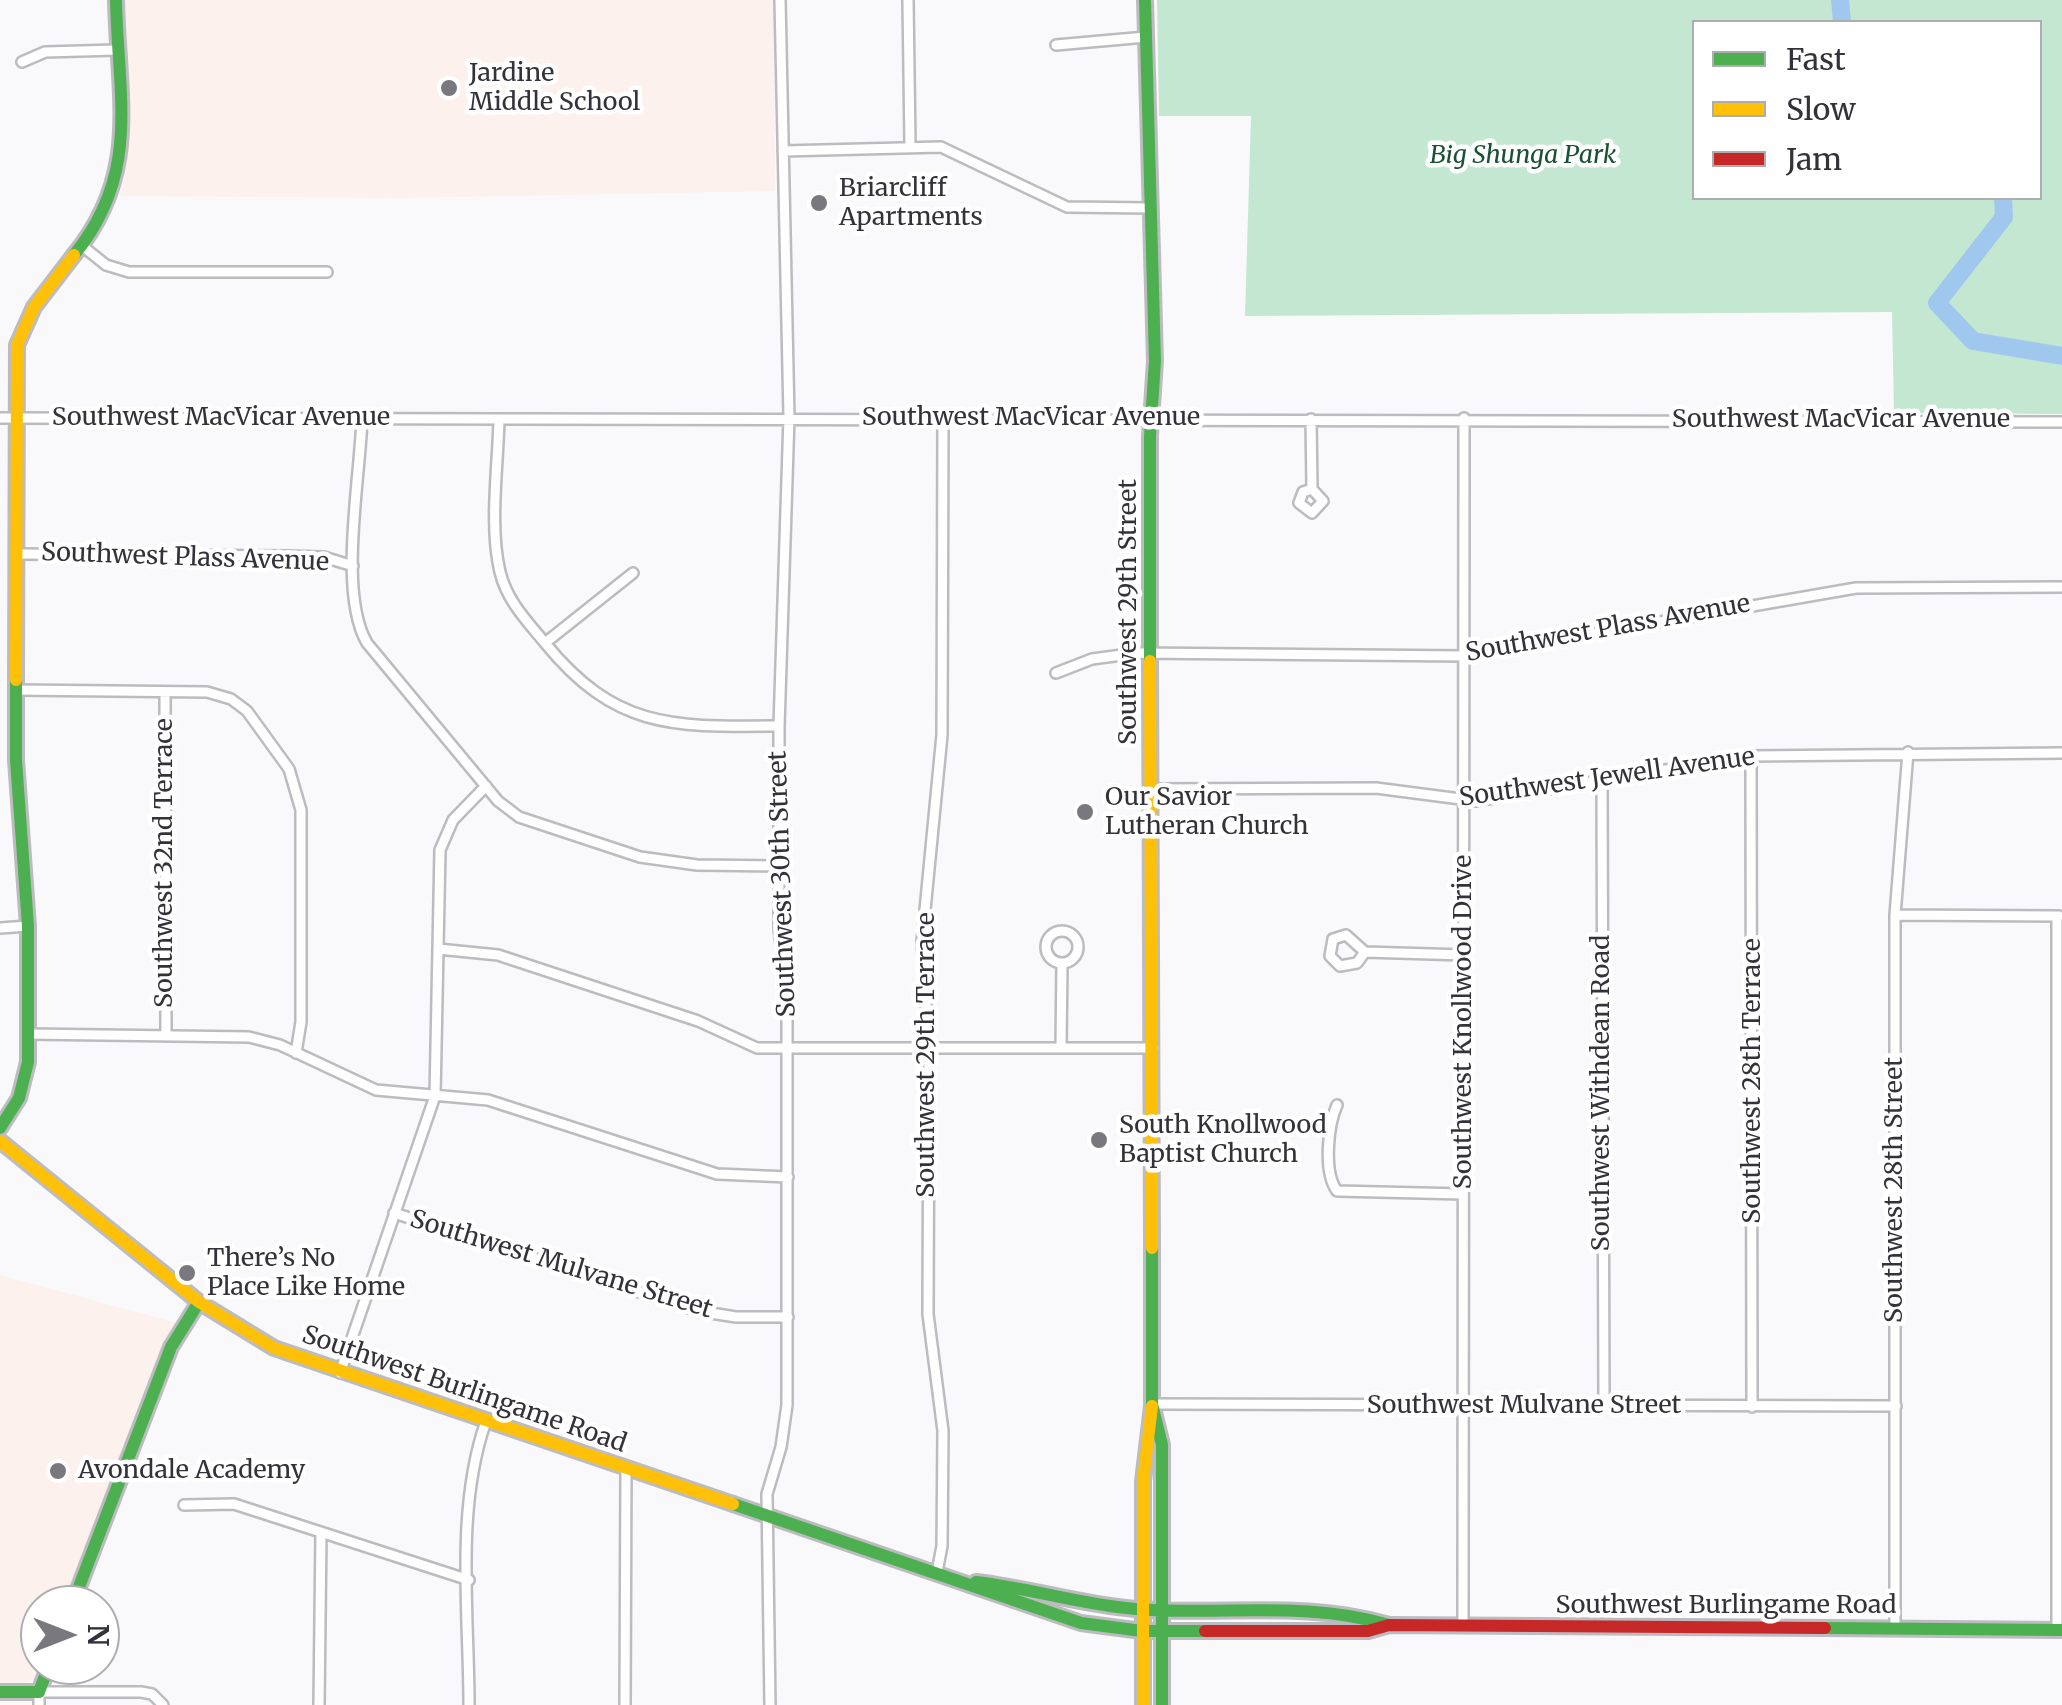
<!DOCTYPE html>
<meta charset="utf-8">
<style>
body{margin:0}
#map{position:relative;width:2062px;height:1705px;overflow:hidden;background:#f9f9fb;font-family:Merriweather,serif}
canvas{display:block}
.legend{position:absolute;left:1692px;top:20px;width:350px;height:180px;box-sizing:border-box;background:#fff;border:2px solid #adadb0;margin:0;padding:12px 18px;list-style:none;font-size:30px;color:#33323a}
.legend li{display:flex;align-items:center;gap:20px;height:50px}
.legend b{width:50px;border:2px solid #adadb0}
.north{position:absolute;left:20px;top:1585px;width:100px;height:100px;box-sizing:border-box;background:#fff;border:2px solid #adadb0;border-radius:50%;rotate:90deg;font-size:28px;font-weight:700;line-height:40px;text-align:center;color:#33323a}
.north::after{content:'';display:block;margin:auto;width:35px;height:45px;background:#78787e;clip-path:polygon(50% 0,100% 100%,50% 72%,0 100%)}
</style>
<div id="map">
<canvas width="2062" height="1705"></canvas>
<ul class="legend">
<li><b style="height:12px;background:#4caf50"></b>Fast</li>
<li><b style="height:12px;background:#ffc107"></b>Slow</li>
<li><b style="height:12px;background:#c62828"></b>Jam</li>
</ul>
<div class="north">N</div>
</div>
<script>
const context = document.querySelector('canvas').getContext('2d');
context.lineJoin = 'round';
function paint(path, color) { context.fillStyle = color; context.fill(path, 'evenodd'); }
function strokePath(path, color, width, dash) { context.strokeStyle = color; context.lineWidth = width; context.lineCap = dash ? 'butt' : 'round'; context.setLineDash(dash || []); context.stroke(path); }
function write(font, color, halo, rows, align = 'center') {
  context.font = font + ' Merriweather,serif'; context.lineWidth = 9; context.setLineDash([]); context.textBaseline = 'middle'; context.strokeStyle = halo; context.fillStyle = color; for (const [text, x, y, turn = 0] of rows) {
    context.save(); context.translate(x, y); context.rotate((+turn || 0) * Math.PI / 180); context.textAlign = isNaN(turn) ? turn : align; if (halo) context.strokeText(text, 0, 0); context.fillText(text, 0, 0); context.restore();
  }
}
const education = new Path2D(`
 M123,0H774L775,191L400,198L120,196L125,176Z
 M0,1275L177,1323L166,1337L64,1605H40L41,1665L36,1679L19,1684H0Z`);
const green = new Path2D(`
 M1157,0H2062V414L1894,413L1892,312L1245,316L1251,116H1159ZM1694,22H2040V198H1694Z`);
const river = new Path2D(`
 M1840,0L1842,22
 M2003,198L2004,217L1937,303L1973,341L2062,356`);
const street = new Path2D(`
 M908,0L910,145
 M1056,45L1146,37
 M22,62L45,52L116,50
 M783,151L941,147L1067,207L1149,208
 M81,245L106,265L129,272H327
 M0,418L2062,422
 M362,418C360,480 338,593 367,643L498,801L519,817L640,857L697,865L779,866
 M499,419C498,467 489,526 500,572C507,601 527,621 545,643C616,730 674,727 779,726
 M1311,419L1312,489L1323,501L1312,513L1299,503L1303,492L1312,489
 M17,554L286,556L324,557L353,566
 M545,643L633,573
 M1056,673L1092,659L1137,653L1464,656L1856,588L2062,587
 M16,690L207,692L231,699L247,711L289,769L301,810V1022L296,1053
 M165,692L166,1035
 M1751,756L1752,1407
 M1602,780L1604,1406
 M1153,789L1376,788L1476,801L1751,756L2062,753
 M1895,915L2059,916
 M2057,916V1630
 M0,928L28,926
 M1046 947a16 16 0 1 1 32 0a16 16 0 1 1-32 0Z
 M438,949L498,955L698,1021L757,1048H1153
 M1365,952L1357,963L1340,966L1330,956L1333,939L1346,935L1365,952L1464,955
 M28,1034L249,1037L280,1045L376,1090L488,1100L717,1174L788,1177
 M1061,1047L1062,963
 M1337,1105C1328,1125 1323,1172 1337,1191L1463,1194
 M394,1213L698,1311L736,1317H788
 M340,1373L435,1096L440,850L453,820L486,786
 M1152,1404L1896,1406
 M184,1505L234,1504L469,1580
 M937,1572L942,1546L943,1431L928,1314L929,1049L922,941L942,735L943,418
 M1463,1626L1464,418
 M1895,1629V915L1908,752
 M39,1705V1692H141L152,1694L163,1705
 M319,1705L321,1532
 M469,1705C469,1612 455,1510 486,1421
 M625,1705L626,1468
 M770,1705L767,1494L781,1447L787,1405V998L779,929V726L789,417L780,0`);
const fast = new Path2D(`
 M1145,0L1155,361L1150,436V661
 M74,255C141,173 118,98 116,0
 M0,1128L19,1098L28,1062V926L16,760V680
 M1152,1248V1404L1162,1445V1705
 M733,1504L1081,1623L1142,1631H1205
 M976,1582C1030,1588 1082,1605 1136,1609C1222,1616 1305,1600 1389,1625
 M72,1605L171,1347L199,1302
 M1825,1628L2062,1630
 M0,1692H39L49,1665`);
const slow = new Path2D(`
 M1150,661L1152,1248
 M16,680L17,345L34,307L74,255
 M0,1141L199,1302L274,1348L733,1504
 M1143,1705V1481L1152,1406`);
const jam = new Path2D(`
 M1205,1631H1368L1389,1625L1825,1628`);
const markers = [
 [449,88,10,"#78787e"],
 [819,203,10,"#78787e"],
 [1085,812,10,"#78787e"],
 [1099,1140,10,"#78787e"],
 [187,1273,10,"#78787e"],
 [58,1471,10,"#78787e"]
];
const poiNames = [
 ["Jardine",469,74],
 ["Middle School",469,103],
 ["Briarcliff",839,189],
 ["Apartments",839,218],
 ["Our Savior",1105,798],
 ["Lutheran Church",1105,827],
 ["South Knollwood",1119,1126],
 ["Baptist Church",1119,1155],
 ["There’s No",207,1259],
 ["Place Like Home",207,1288],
 ["Avondale Academy",78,1471]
];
const parkNames = [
 ["Big Shunga Park",1523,156]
];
const streetNames = [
 ["Southwest MacVicar Avenue",221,418],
 ["Southwest MacVicar Avenue",1031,418],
 ["Southwest MacVicar Avenue",1841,420],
 ["Southwest Plass Avenue",185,558,2],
 ["Southwest 29th Street",1129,612,-90],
 ["Southwest Plass Avenue",1608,629,-10],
 ["Southwest Jewell Avenue",1607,778,-8],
 ["Southwest 32nd Terrace",165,863,-90],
 ["Southwest 30th Street",783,884,-92],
 ["Southwest Knollwood Drive",1464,1022,-90],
 ["Southwest 29th Terrace",927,1055,-90],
 ["Southwest 28th Terrace",1753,1081,-90],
 ["Southwest Withdean Road",1602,1093,-90],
 ["Southwest 28th Street",1895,1190,-90],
 ["Southwest Mulvane Street",561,1265,17],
 ["Southwest Burlingame Road",464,1390,19],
 ["Southwest Mulvane Street",1524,1406],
 ["Southwest Burlingame Road",1726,1606]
];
paint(education, '#fcf1ed');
paint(green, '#c3e7d1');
strokePath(river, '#a0c8ee', 18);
strokePath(street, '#bcbcc0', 14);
strokePath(fast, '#bcbcc0', 18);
strokePath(slow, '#bcbcc0', 18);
strokePath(jam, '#bcbcc0', 18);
strokePath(street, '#fefefe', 9);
strokePath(fast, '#4caf50', 12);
strokePath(slow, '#ffc107', 12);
strokePath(jam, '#c62828', 12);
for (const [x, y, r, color] of markers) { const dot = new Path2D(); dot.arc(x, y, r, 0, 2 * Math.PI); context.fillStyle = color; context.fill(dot); strokePath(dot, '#fff', 4); }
write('25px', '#33323a', '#fff', poiNames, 'left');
write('italic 25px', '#1a5133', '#fff', parkNames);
write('25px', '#33323a', '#fff', streetNames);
</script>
